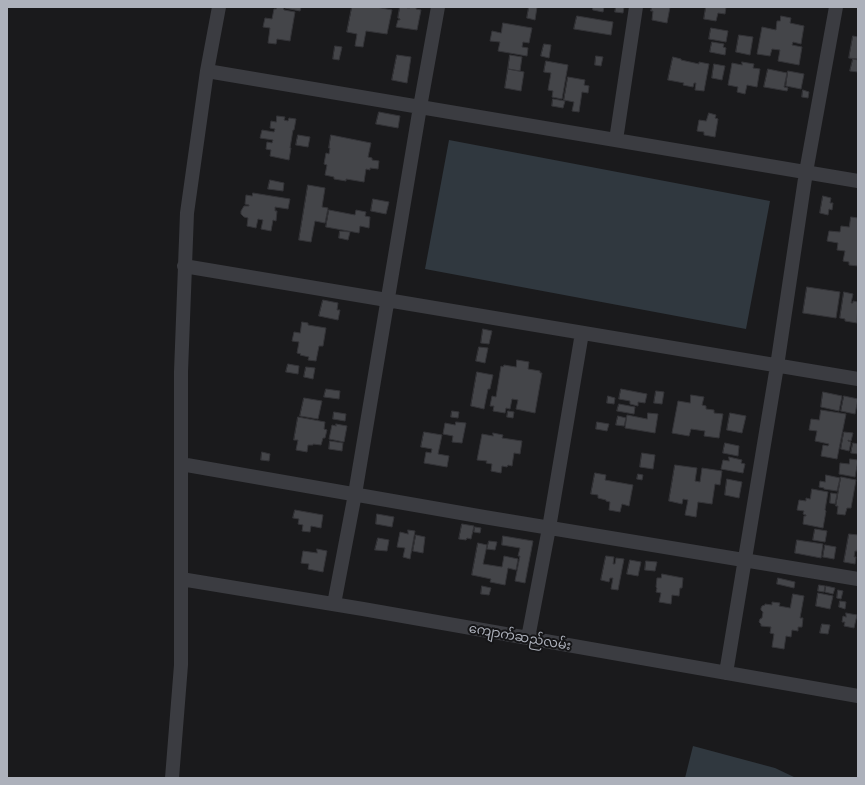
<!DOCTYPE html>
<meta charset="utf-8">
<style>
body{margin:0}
#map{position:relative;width:865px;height:785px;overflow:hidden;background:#1a1a1c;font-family:Lato,sans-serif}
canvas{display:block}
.frame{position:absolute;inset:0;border:8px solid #adb1bb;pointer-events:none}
</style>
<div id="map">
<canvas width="865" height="785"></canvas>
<div class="frame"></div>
</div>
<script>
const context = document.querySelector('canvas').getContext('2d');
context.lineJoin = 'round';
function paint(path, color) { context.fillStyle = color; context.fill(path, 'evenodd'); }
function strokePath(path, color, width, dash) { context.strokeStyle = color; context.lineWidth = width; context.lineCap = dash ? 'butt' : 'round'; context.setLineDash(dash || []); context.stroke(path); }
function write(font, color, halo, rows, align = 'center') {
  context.font = font + ' Lato,"Noto Sans Myanmar",sans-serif'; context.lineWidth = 4; context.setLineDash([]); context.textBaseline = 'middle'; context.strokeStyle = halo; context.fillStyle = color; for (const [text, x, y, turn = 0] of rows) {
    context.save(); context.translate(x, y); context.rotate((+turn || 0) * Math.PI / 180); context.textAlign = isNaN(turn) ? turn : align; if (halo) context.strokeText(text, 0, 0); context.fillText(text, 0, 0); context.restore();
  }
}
const water = new Path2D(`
 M449,140L770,201L746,329L425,269Z
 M693,746L775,768L796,778H685Z`);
const building = new Path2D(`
 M277,7H283L284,10L295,12L290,41L277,39L276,44L268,43L270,28L263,27L265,18L272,19L274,9H276Z
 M285,7H301L300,11L285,8Z
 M352,7H376L392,10L387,34L366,31L363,47L355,46L357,34L347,32Z
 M400,7H407V8H410V7H416V9L421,10L417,30L396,27L398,20H400V19L398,18Z
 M529,7H537L535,20L527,18Z
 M593,7H604L603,12L593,10Z
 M616,7H624L623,13L615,12Z
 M652,7H670L667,23L652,20L653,11H651Z
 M706,7H726L725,14L718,13L716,21L704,19Z
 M577,16L613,22L611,35L574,29Z
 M781,16L791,18L790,23L804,26L801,44L793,42L792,45L802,47L799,65L778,61L780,50L772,49L770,56L757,54L762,27L776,30L777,21H780Z
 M503,23L532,28L529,43L523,42L522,47L528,48L527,56L498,51L500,42L490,41L492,31L501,33Z
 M711,28L728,31L726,42L709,39Z
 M739,35L753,37L750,55L736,52Z
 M853,36L858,37V59L849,58Z
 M712,42L724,44L723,47L726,48L725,55L710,52Z
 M544,44L551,45L549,58L541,56Z
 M335,46L342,47L339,60L333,59Z
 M397,55L411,57L407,83L392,80Z
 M510,55L522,57L520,71L508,69Z
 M596,56L603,57L601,66L595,65Z
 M673,57L681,59V60L699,64V62L709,64L704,91L695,90L696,83H694L693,87L683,85L684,83L668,80Z
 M853,59L858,60V72L850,71Z
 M546,61L568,65L562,99L552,97L553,91L548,90L551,73L544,72Z
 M742,62L754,64L753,68L760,69L757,87L747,85L745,94L737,92L738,87L728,85L732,63L742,65Z
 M714,64L725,66L722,80L712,78Z
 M508,69L524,72L521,91L505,88Z
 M768,69L787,73L784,87L788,88L787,91L764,87Z
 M788,71L804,74L801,89L786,86Z
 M568,77L585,80L584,85L589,86L588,93L582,92L579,112L572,111L574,102L564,100Z
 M803,90L809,92L808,98L802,97Z
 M553,99L565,101L563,108L552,106Z
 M379,112L400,116L398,128L376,124Z
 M709,113L716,115L715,118L718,119L715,137L704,135V132L697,131L699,120L706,121Z
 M277,116L285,117L284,120L288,121L289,118L296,119L294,130H293L290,148H291L289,160L270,156L271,150L266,149L267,142L272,143L273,140L260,138L262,130L274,132L275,129L270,128L271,121L276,122Z
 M298,135L310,137L308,147L296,145Z
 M331,135L371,143L368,157L372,158V160L379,161L378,169L370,168V170L366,169L364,182L346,179V181L334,179V177L325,175L327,165L324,164L326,153L329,154L330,148H329Z
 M270,180L284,183L283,191L268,189Z
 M308,185L325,188L322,207L328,208L325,223L315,221L311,242L299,240Z
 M253,193L290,199L288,209L275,207V211H277L276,221L273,220L271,231L261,229L263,220L258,219L256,228L247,226L248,218L244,217L241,214V211L244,206H249V205L245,204L246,195L252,196Z
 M823,196L831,198L830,203H833L832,210L829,209L828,215L820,213Z
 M373,199L389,202L386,214L371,211Z
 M329,210L355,215L356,210L366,212L365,216L370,217L369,228L360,226L359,233L326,227Z
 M851,217L858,218V266L849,265V262L843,261L845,251L837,250L838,243L827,241L829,231L840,232L841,226L849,227Z
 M340,231L350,232L348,240L339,238Z
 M807,287L840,292L836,318L803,313Z
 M844,292L853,294L851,303H853V301L858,302L857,323L845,321V319L840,318Z
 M323,300L338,303L337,310H340L338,320L319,316Z
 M302,322L308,323V325L326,328L323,346H319L316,361L308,360L309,357L300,355L301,354L297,353L299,342L292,341L294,332L300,333Z
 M483,329L492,331L489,344L481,343Z
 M479,347L488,348L485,363L476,361Z
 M517,360L529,362L528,369L540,371V373H542L535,413L516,409L518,400L512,399L510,409L506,408L505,413L493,411L494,406H490L492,396L496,397L501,366L503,367L504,365L516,367Z
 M288,364L299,366L298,374L286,372Z
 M306,367L315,368L313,379L304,377Z
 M477,372L493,375L490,389H488L484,409L471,406Z
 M326,389L340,391L339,399L324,397Z
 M621,389L647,394L645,403L638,402V406L630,404V401L619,399Z
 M656,391L664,392L662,404L654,403Z
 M823,392L842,396L839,411L821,407Z
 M691,395L704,397L702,405L706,406V409L714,410V413L723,414L719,438L704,436L705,431L691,429L689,436L672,433L678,401L690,403Z
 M608,396L615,398L614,404L607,403Z
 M844,396L858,399L855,414L841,411Z
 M304,398L322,401L318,419L300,416Z
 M619,404L635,407L634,414L617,411Z
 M821,410L846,414L837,459L821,456L823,445L828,446L829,444L815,441L817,431L809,430L811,419L819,420Z
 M452,411L459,412L458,418L451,417Z
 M508,411L514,412L513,418L507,417Z
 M334,412L346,414L345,421L333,419Z
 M648,413L658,414L655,433L625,428L627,415L647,419Z
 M730,413L746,416L742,433L727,430Z
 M618,416L626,418L624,426L616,425Z
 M298,417L325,422L324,429L327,430L325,438H323L321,445L313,444V445H308L307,452L296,450L298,440H294Z
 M456,422L466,423L462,443L452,442L453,436L443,434L445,423L455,425Z
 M597,422L609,424L607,431L596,429Z
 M336,424L347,426L344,442L329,439L332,425L336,426Z
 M424,432L442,435L438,454L449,456L447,467L424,463L426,452L431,453L432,449L421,447Z
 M844,432L853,433L851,441L848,440V441L851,442L849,451L841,449Z
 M493,433L503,435L502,438L522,441L520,454L514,453L512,466L508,465L507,467L502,466L501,473L491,471L492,464L486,463L487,461L477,460L482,434L493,436Z
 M330,441L343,443L342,451L329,449Z
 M725,443L739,446L738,456L723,453Z
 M853,443L858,444V454L851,453Z
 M262,452L270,454L269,461L261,460Z
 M642,453L655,455L653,469L640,467Z
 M729,457L742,460L741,463L745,464L743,473L721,469L723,460L729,461Z
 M850,459L858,460L855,477L839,474L840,463L849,464Z
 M675,465L697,468L695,481L700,482L702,468L722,471L720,485L715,484L712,504L698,502L696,517L685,515L688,500L683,499L682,504L669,501Z
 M595,473L606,475L605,480L633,485L629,506L622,504L620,512L609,510L610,502L606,501V500L598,498V495L591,494Z
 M638,474L643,475L642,480L637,479Z
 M826,475L840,478L837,491L824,489V488L819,487L820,481L825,482Z
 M841,477L856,480L851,508H847L845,515L837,514L838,506H836Z
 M727,479L742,482L739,498L725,495Z
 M812,489L828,492L825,510L826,511L823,528L803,524L804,516H806V515L803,514L804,511L797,510L799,500L806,501V498L810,499Z
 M831,493L837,494L835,504L830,503Z
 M295,510L323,515L321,528L311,526L310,532L302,531L303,525L298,524L299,519L293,518Z
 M377,514L394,517L392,527L376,524Z
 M462,524L474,526L471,539L467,538L466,540L459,539Z
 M475,527L481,528L480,533L474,532Z
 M815,529L827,531L825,542L813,540Z
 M408,530L415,531L410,559L403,557L405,548L397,547L400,532L408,534Z
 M849,534L858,535V547L857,551H855L854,557H856L855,564L844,562Z
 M416,535L425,537L423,553L413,551Z
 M503,536L533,541L525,583L515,581L520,556H518L520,548L502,545Z
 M378,538L389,540L387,551L375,550Z
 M797,540L823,544L821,558L795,553Z
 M489,541L497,542L495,550L487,549Z
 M478,543L487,545L483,564L502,567L504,556L518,559L516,570L508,568L505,585L490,582L491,579L472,575Z
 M825,545L836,547L834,559L823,557Z
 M317,549L327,551L323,572L308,569L309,564L301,563L303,551L317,553Z
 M606,556L614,557L613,564H615L616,558L624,559L618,590L611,589L613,578H610L609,582L601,580Z
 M630,560L641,562L638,576L627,574Z
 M646,561L657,562L655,571L645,570Z
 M662,574L683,578L682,588H680L679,596L672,595L671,604L659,602L661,593L656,592L657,588L656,587L657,578H661Z
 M778,578L795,582L794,588L777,584Z
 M819,585L825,586L824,592L818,591Z
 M482,586L491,588L489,595L481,594Z
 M826,586L835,588L833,594L825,592Z
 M838,590L843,591L841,599L837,598Z
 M818,593L833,596L830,609L816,606Z
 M793,594L804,596L800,618H803L802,627H798V631L792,630L791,637L786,636L784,649L772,647L774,634L770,633L771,627L761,626V624L759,622L760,619L762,618L763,612L761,610V608L762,606L765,605V604L772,605V602L780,603L779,606L790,608Z
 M840,601L846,602L845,609L839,607Z
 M846,613L857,615L854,628L844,626L845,622H842L843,616L846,617Z
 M822,624L830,625L828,634L820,633Z`);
const minor = new Path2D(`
 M207,71L858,181
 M616,140L636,7
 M184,266L858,379
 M181,464L484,517L858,579
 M181,579L363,609L858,696
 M334,604L355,494L420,107L438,7
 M528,638L549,528L582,333
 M726,673L777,366L806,172L836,7
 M172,778L181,665V372L187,213L207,71L219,7`);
const streetNames = [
 ["ကျောက်ဆည်လမ်း",520,637,10]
];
paint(water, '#30383f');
paint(building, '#444549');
strokePath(building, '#343438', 1);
strokePath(minor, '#3b3c41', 14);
write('13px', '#adb1bb', '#151517', streetNames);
</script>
